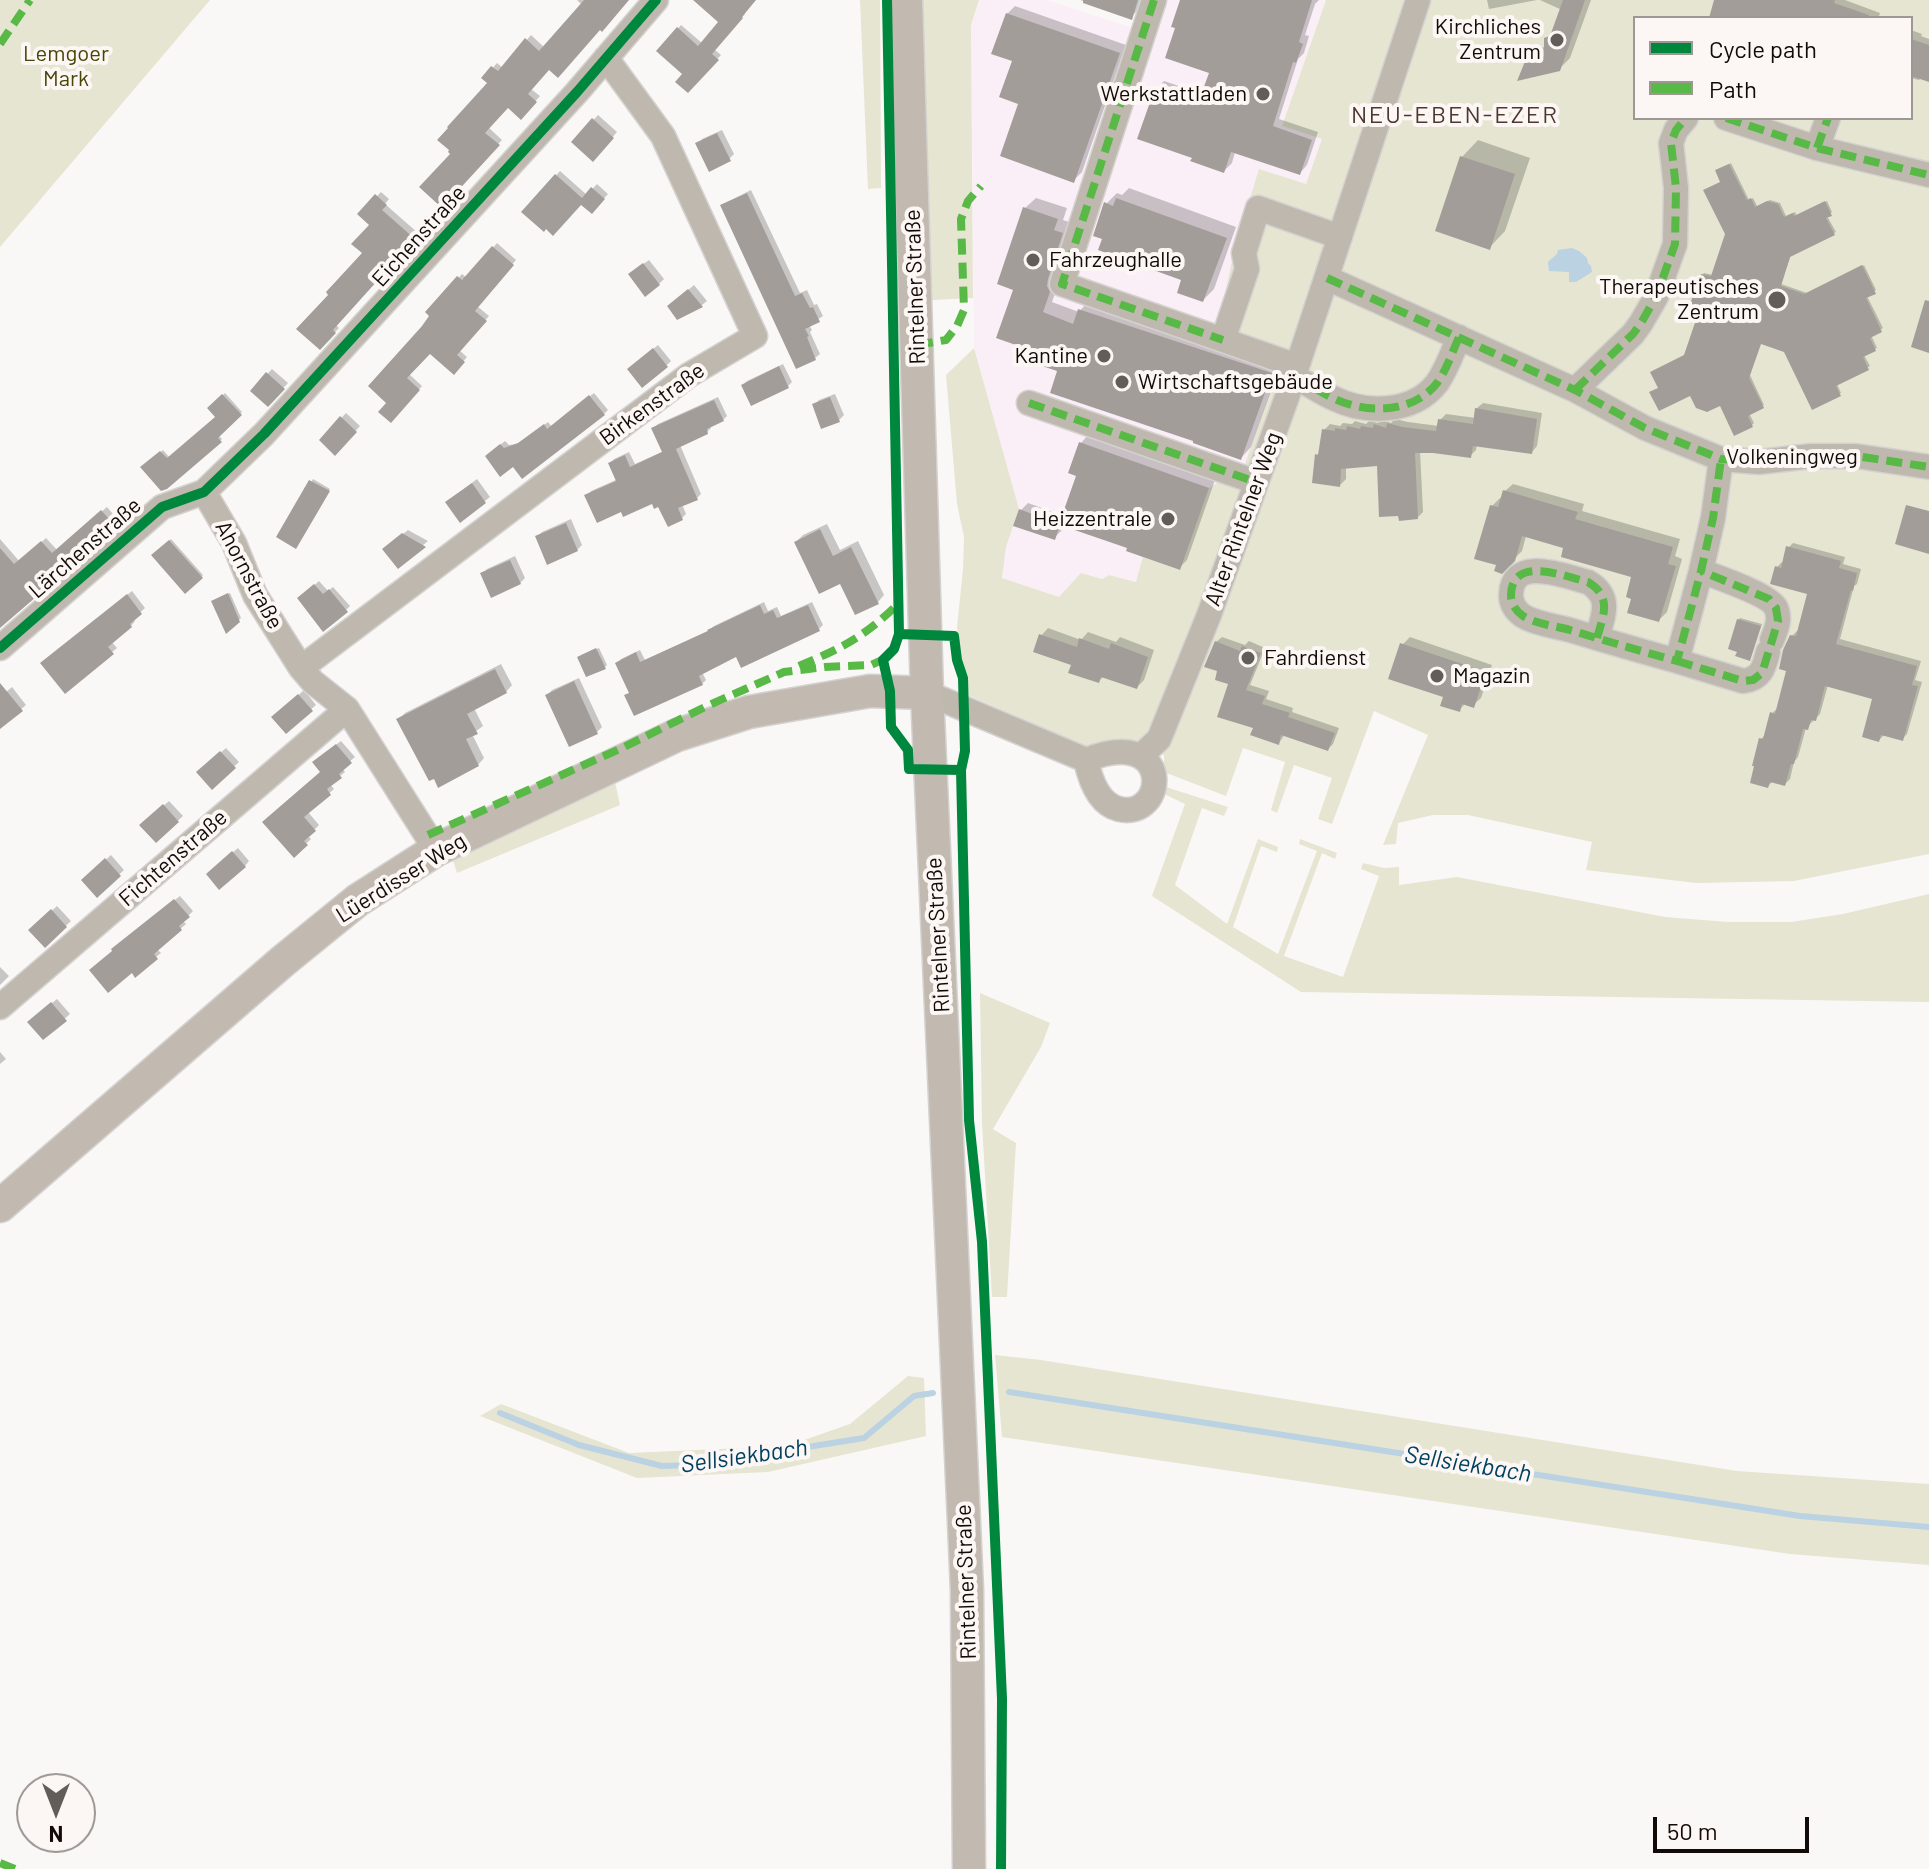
<!DOCTYPE html>
<meta charset="utf-8">
<style>
body{margin:0}
#map{position:relative;width:1929px;height:1869px;overflow:hidden;background:#faf8f6;font-family:Barlow,sans-serif}
canvas{display:block}
.legend{position:absolute;left:1633px;top:16px;width:280px;height:104px;box-sizing:border-box;background:#fcf7f4;border:2px solid #9e9895;margin:0;padding:10px 14px;list-style:none;font-size:24px;color:#120a06}
.legend li{display:flex;align-items:center;gap:16px;height:40px}
.legend b{width:40px;border:2px solid #9e9895}
.north{position:absolute;left:16px;top:1773px;width:80px;height:80px;box-sizing:border-box;background:#fcf7f4;border:2px solid #9e9895;border-radius:50%;rotate:180deg;font-size:22px;font-weight:700;line-height:32px;text-align:center;color:#120a06}
.north::after{content:'';display:block;margin:auto;width:28px;height:36px;background:#635d5a;clip-path:polygon(50% 0,100% 100%,50% 72%,0 100%)}
.scale{position:absolute;left:1653px;top:1817px;width:156px;height:36px;box-sizing:border-box;border:4px solid #120a06;border-top:0;padding-left:10px;font-size:24px;line-height:28px;white-space:nowrap;color:#120a06;-webkit-text-stroke:6px #fcf7f4;paint-order:stroke}
</style>
<div id="map">
<canvas width="1929" height="1869"></canvas>
<ul class="legend">
<li><b style="height:10px;background:#00873e"></b>Cycle path</li>
<li><b style="height:10px;background:#58b947"></b>Path</li>
</ul>
<div class="north">N</div>
<div class="scale">50 m</div>
</div>
<script>
const context = document.querySelector('canvas').getContext('2d');
context.lineJoin = 'round';
function paint(path, color) { context.fillStyle = color; context.fill(path, 'evenodd'); }
function strokePath(path, color, width, dash) { context.strokeStyle = color; context.lineWidth = width; context.lineCap = dash ? 'butt' : 'round'; context.setLineDash(dash || []); context.stroke(path); }
function write(font, color, halo, rows, align = 'center') {
  context.font = font + ' Barlow,sans-serif'; context.lineWidth = 8; context.setLineDash([]); context.textBaseline = 'middle'; context.strokeStyle = halo; context.fillStyle = color; for (const [text, x, y, turn = 0] of rows) {
    context.save(); context.translate(x, y); context.rotate((+turn || 0) * Math.PI / 180); context.textAlign = isNaN(turn) ? turn : align; if (halo) context.strokeText(text, 0, 0); context.fillText(text, 0, 0); context.restore();
  }
}
const commercial = new Path2D(`
 M979,0H1047L1149,33L1160,0H1326L1282,126L1322,139L1306,185L1259,170L1283,353L1244,467L1180,570L1136,582L1110,575L1059,597L1002,578L1006,547L1019,509L974,348L971,25Z`);
const green = new Path2D(`
 M0,0H210L0,247Z
 M860,0H880L881,188L868,189Z
 M915,0H979L971,25L973,298L915,301Z
 M1326,0H1929V854L1794,881L1696,883L1586,870L1592,842L1468,815H1433L1398,823L1396,844L1383,845L1428,735L1374,711L1332,824L1318,819L1332,778L1294,765L1277,813L1271,810L1285,762L1243,748L1226,796L1164,772V755L1128,745L1091,749L968,695V677L960,655L957,627L963,569L964,537L957,504L946,375L974,348L1019,509L1006,547L1002,578L1059,597L1081,573L1102,579L1109,575L1136,582L1143,557L1179,570L1209,488L1244,467L1283,354L1218,327L1235,247L1259,169L1306,184L1322,139L1282,126ZM1635,18H1911V118H1635Z
 M615,782L620,805L457,873L452,857Z
 M1166,787L1228,807L1224,816L1202,808L1175,885L1227,924L1258,839L1278,847L1277,852L1261,846L1233,927L1278,954L1317,851L1299,844L1300,839L1337,853L1335,859L1322,853L1284,956L1343,977L1379,876L1361,869L1363,863L1384,868L1399,867V885L1457,877L1665,917L1728,922H1791L1843,914L1929,894V1002L1301,992L1152,896L1185,804L1164,794Z
 M980,993L1050,1023L1041,1047L993,1129L1016,1143L1007,1297H992L982,1123Z
 M995,1355L1041,1360L1737,1471L1929,1484V1565L1790,1554L1002,1437Z
 M908,1376L924,1378L926,1436L768,1472L637,1478L480,1416L501,1404L629,1453L787,1446L850,1424Z`);
const water = new Path2D(`
 M1572,248L1579,251L1587,258L1588,263L1591,266L1592,272L1576,282H1569V272L1549,271L1548,262L1557,254L1558,250Z`);
const shadow = new Path2D(`
 M577,0H626L549,67L531,89L540,96L521,117L508,106L488,127L502,140L442,205L453,154L489,83L484,78L497,63L503,68L531,35L545,48L582,5Z
 M739,0H754L744,12L745,14L714,49L721,55L688,90L685,74L658,51L681,25L702,43Z
 M1080,0H1144L1142,6L1131,17Z
 M1183,0H1319L1315,4L1305,35L1309,36L1304,53L1298,59L1279,119L1318,132L1307,165L1300,173L1235,152L1232,163L1224,171L1156,89L1164,81L1203,94L1211,71Z
 M1487,0H1537L1489,9Z
 M1540,0H1591L1570,58L1559,69L1528,60L1539,48L1546,47V39L1554,31L1562,10Z
 M1717,0H1845L1880,13L1879,16L1885,18H1711Z
 M1015,6L1126,45L1082,172L1074,180L1021,102L1007,14Z
 M1911,30L1922,34L1921,36L1929,39V80L1922,77L1919,80L1911,78Z
 M598,115L617,132L593,159L573,142Z
 M722,130L734,154L729,159L698,144L702,139Z
 M1478,140L1530,158L1505,231L1489,248L1462,157Z
 M1731,163L1749,200L1753,198L1757,206L1770,200L1780,203L1786,216L1795,212L1797,216L1827,201L1832,212L1827,216L1836,232L1791,255L1781,284L1807,293L1864,265L1876,290L1867,296L1883,328L1871,335L1877,348L1864,355L1870,366L1837,384L1841,393L1839,394L1786,350L1761,342L1750,375L1764,405L1749,413L1754,423L1752,425L1721,403L1660,387L1686,355L1702,307V275L1704,273L1713,275L1727,234L1722,181L1719,169Z
 M560,171L587,195L597,184L608,194L592,212L581,202L524,212Z
 M1129,188L1236,227L1214,289L1203,300L1184,279L1106,204L1117,193L1122,195Z
 M751,190L800,293L807,290L814,305L817,304L823,316L809,325L812,330L810,332L820,354L815,358L723,206L727,202Z
 M381,192L389,199L385,204L418,233L336,325L339,328L320,348L365,253L372,225L360,214Z
 M1036,198L1067,208L1063,220L1072,223L1059,281L1052,302L1079,312L1090,299L1281,363L1251,447L1241,458L1060,370L1015,289L1025,208Z
 M497,243L516,260L477,306L489,316L459,350L467,357L454,372L430,351L409,374L422,386L391,421L389,403L432,316L428,312L462,274L467,278Z
 M649,260L664,279L659,284L635,270Z
 M694,285L707,301L702,305L678,317L674,302Z
 M658,345L671,361L667,365L635,364Z
 M783,364L792,382L788,386L752,404L743,385L747,381Z
 M272,369L288,383L268,404L252,390Z
 M225,393L242,412L218,435L222,439L220,441L143,468L163,450L170,458L218,417L210,408Z
 M594,393L608,410L604,414L514,464L491,452L505,441L509,445L518,444L548,422L552,427Z
 M835,394L844,415L839,420L814,405L819,400Z
 M718,397L727,416L723,420L710,425L711,428L707,432L680,445L701,494L697,498L682,504L686,514L682,518L652,501L622,509L587,496L591,491L618,479L610,463L614,459L629,452L635,464L664,451L653,428L658,424Z
 M1483,403L1542,413L1537,446L1532,452L1477,444L1476,450L1470,456L1420,451L1423,512L1417,518L1379,464L1346,466V479L1340,485L1317,455L1320,452L1324,430L1330,424L1340,426L1343,423L1352,424L1355,421L1366,424L1369,421L1378,423L1381,420L1391,423L1395,419L1408,422L1439,426L1440,420L1446,414L1476,418L1477,408Z
 M346,413L360,426L335,453L321,440Z
 M1088,435L1215,480L1187,560L1179,568L1130,547L1064,524L1062,530L1054,538L1021,510L1028,503L1064,516L1078,475L1081,443Z
 M313,479L330,489L297,544L278,536Z
 M477,479L490,497L460,520L452,498Z
 M1513,484L1584,504L1582,511L1680,539L1675,556L1682,559L1667,612L1659,620L1634,576L1566,547L1526,536L1522,551L1501,572L1498,564L1492,506L1500,498L1503,499L1505,491Z
 M107,507L119,521L93,545L89,540L57,569L61,572L56,577L0,625V539L20,562L46,538L57,550Z
 M571,519L582,545L577,550L537,537L542,532Z
 M827,524L840,550L858,541L884,595L878,602L841,581L796,542L803,535Z
 M408,530L428,541L398,566L389,545Z
 M171,539L203,575L185,591L154,555Z
 M1793,543L1845,557L1843,564L1861,569L1857,584L1854,586L1840,639L1921,661L1915,680L1922,682L1907,734L1902,739L1885,734L1879,740L1874,698L1828,685L1820,714L1806,728L1798,757L1794,762L1790,779L1785,784L1773,781L1768,786L1761,739L1766,734L1772,713L1778,708L1788,670L1792,636L1797,631L1800,632L1810,593L1777,567L1782,562L1784,563L1788,548Z
 M515,556L525,578L520,583L482,574L487,569Z
 M319,581L328,591L333,587L350,606L346,610L300,598Z
 M132,591L145,608L133,619L135,621L131,626L111,641L117,648L65,691L47,659Z
 M230,593L241,618L227,631L215,600Z
 M764,602L768,611L777,607L781,616L812,602L823,625L819,629L737,654L702,672L706,680L702,684L630,692L617,663L621,659L640,650L645,660L710,630L714,626Z
 M1740,618L1762,624L1751,656L1738,620Z
 M1048,628L1081,640L1088,632L1116,642L1120,637L1154,650L1144,680L1137,687L1104,676L1099,681L1073,664L1041,636Z
 M1222,637L1245,645L1249,641L1265,648L1250,685L1269,691L1266,699L1293,708L1292,712L1339,728L1333,744L1328,749L1285,734L1279,743L1255,727L1231,683L1220,670L1216,642Z
 M1410,637L1492,665L1481,698L1473,705L1466,703L1459,710L1402,645Z
 M599,648L607,665L605,667L581,655Z
 M501,664L512,685L506,692L474,708L483,726L472,734L484,758L478,765L398,720L405,713Z
 M579,678L602,727L597,732L547,695L552,690Z
 M12,687L26,705L0,727V697Z
 M304,690L316,705L286,731L279,713Z
 M341,741L355,757L342,768L345,772L330,784L334,789L308,812L319,825L308,836L311,839L294,855L265,822L323,772L319,758Z
 M226,748L239,762L212,787L199,772Z
 M169,801L183,816L156,841L142,825Z
 M238,848L249,861L245,866L213,869Z
 M111,855L124,870L97,895L84,880Z
 M180,896L193,911L183,921L186,924L157,949L161,953L156,957L115,950L118,944Z
 M57,906L71,921L45,945L31,930Z
 M0,967L9,976L0,985Z
 M57,999L70,1014L43,1038L35,1017Z
 M0,1052L6,1059L0,1064Z`);
const stream = new Path2D(`
 M1009,1392L1800,1516L1929,1527
 M500,1413L579,1445L662,1466L694,1465L864,1438L914,1396L933,1393`);
const building = new Path2D(`
 M584,0H629L602,32L600,30L558,78L549,70L528,94L537,102L521,120L508,108L485,133L500,145L442,208L419,187L450,154L448,152L449,150L437,140L448,128L447,127L487,83L481,78L491,66L498,71L525,38L539,51Z
 M693,0H756L742,17L743,18L712,54L719,60L688,93L675,82L682,74L656,51L677,27L698,46L718,22Z
 M1083,0H1138L1132,20L1083,3Z
 M1180,0H1312L1299,42L1303,44L1296,63L1293,62L1273,126L1312,140L1300,175L1231,152L1224,173L1190,161L1192,158L1137,139L1155,88L1198,103L1209,73L1165,58L1175,28L1171,27Z
 M1563,0H1585L1560,71L1517,81L1526,59L1544,56V38L1550,36Z
 M1714,0H1835L1834,3L1869,15L1868,18H1709Z
 M1006,13L1120,53L1074,183L1000,156L1018,104L999,97L1012,61L991,54Z
 M1911,39L1929,45V82L1911,76Z
 M592,118L614,138L593,162L571,142Z
 M717,133L731,161L709,172L695,143Z
 M1460,156L1515,174L1490,250L1435,231Z
 M1729,164L1747,200L1751,198L1755,207L1767,201L1778,204L1784,217L1793,213L1794,216L1825,201L1832,216L1826,218L1835,235L1790,257L1781,286L1804,294L1862,265L1876,294L1866,298L1882,332L1870,338L1876,351L1863,357L1869,370L1836,386L1841,396L1812,410L1784,352L1761,344L1749,378L1764,408L1748,416L1753,427L1734,436L1720,406L1707,412L1696,408L1690,396L1659,411L1649,392L1658,388L1650,372L1684,355L1700,308L1691,305V301L1701,274L1711,276L1725,234L1703,190L1720,182L1715,170Z
 M555,174L582,198L591,187L605,199L592,214L581,205L553,236L546,229L544,232L521,212Z
 M747,193L795,296L802,293L810,308L813,307L820,322L805,329L809,336L807,337L816,360L796,369L720,205Z
 M375,194L387,205L382,210L415,239L333,330L336,333L320,350L296,329L328,295L326,292L362,253L351,244L369,225L357,214Z
 M1116,198L1227,238L1203,302L1177,293L1181,280L1098,250L1102,239L1093,236L1104,202L1113,206Z
 M1023,207L1058,219L1054,230L1063,233L1048,279L1047,286L1050,292L1043,312L1073,324L1078,309L1272,373L1241,460L1193,443V441L1050,393L1057,371L1027,361L1030,350L996,338L1013,290L997,284Z
 M492,246L514,265L475,311L487,321L457,355L465,362L454,375L430,354L407,378L420,390L391,423L378,412L386,403L368,386L422,326L429,316L425,312L457,276L462,280Z
 M643,263L660,285L645,297L628,274Z
 M688,289L703,307L677,320L667,306Z
 M1925,300L1929,301V353L1911,347Z
 M653,348L668,367L642,388L627,369Z
 M779,366L789,388L751,406L741,385Z
 M266,372L285,389L268,407L250,391Z
 M222,394L242,415L218,438L222,442L167,489L161,491L140,467L160,451L167,458L215,417L207,408Z
 M589,395L605,415L522,479L513,467L500,477L485,456L500,444L504,448L518,443L544,424L547,429Z
 M830,397L840,422L821,429L812,404Z
 M714,400L724,421L707,429L708,434L676,449L698,500L678,508L683,520L668,527L658,507L654,509L652,504L623,517L621,512L597,523L584,495L616,481L608,463L625,455L630,467L662,452L651,428Z
 M1475,408L1537,419L1532,454L1473,446L1471,458L1433,453H1415L1418,519L1399,521L1398,516L1379,517L1377,466L1341,469L1340,487L1312,483L1315,454L1318,455L1322,429L1335,431V428L1346,430L1347,426L1360,429L1361,426L1373,428L1374,424L1386,428L1387,423L1402,427L1436,431L1438,419L1473,424Z
 M340,416L357,432L335,456L319,440Z
 M1079,442L1209,488L1180,570L1126,551L1127,548L1060,525L1055,540L1013,526L1019,509L1059,524L1076,476L1068,473Z
 M309,480L330,491L296,549L276,537Z
 M472,483L486,503L460,523L445,502Z
 M1503,490L1578,512L1575,519L1673,547L1668,564L1676,566L1659,622L1627,613L1631,599L1626,597L1631,577L1561,557L1563,548L1522,536L1515,561L1502,574L1494,571L1496,565L1474,559L1490,505L1498,507Z
 M1906,505L1929,511V554L1895,544Z
 M101,510L116,527L93,548L89,543L54,574L58,578L0,628V548L14,564L41,541L52,553Z
 M566,523L578,551L547,565L535,536Z
 M820,529L833,556L851,547L879,604L855,615L840,584L819,594L794,542Z
 M402,533L426,547L398,569L382,549Z
 M169,540L203,578L185,594L151,555Z
 M1786,546L1841,561L1839,568L1857,573L1853,591L1851,590L1836,644L1917,666L1912,685L1918,686L1903,741L1881,735L1879,742L1862,737L1872,699L1825,686L1816,721L1811,720L1808,730L1803,729L1794,764H1791L1785,786L1770,782L1768,788L1750,783L1754,766H1752L1759,738L1763,739L1770,712L1775,714L1786,671L1779,669L1783,650L1790,635L1796,636L1807,594L1770,584L1775,566L1781,568Z
 M510,560L521,584L491,598L480,573Z
 M314,584L323,594L329,589L348,612L323,632L297,598Z
 M228,593L240,622L226,634L211,601Z
 M127,594L142,614L130,624L132,627L108,647L114,654L65,694L40,663Z
 M760,605L764,614L773,610L777,618L808,605L820,631L741,668L736,657L699,676L703,685L634,716L624,695L629,693L615,663L636,652L640,662L708,631L707,630Z
 M1737,619L1761,626L1750,661L1735,656L1737,652L1728,649Z
 M1039,634L1077,647L1079,638L1109,649L1111,643L1148,657L1137,689L1101,677L1099,683L1068,673L1071,665L1033,652Z
 M1215,641L1240,651L1242,646L1261,653L1246,690L1265,696L1262,704L1290,713L1288,717L1335,733L1328,751L1281,735L1279,745L1250,735L1253,728L1217,717L1228,684L1215,680L1217,671L1204,667Z
 M1400,643L1486,672L1474,708L1462,704L1460,712L1440,706L1443,697L1388,679Z
 M596,648L606,669L586,677L577,657Z
 M495,669L507,693L467,714L478,734L466,739L479,766L438,788L434,779L429,781L396,719Z
 M574,681L598,734L569,747L545,695Z
 M0,683L23,711L0,729Z
 M298,694L313,711L286,734L271,717Z
 M336,744L352,763L339,774L342,778L327,789L331,795L304,817L316,831L304,841L308,845L294,858L262,822L320,772L312,762Z
 M220,751L236,768L212,790L196,772Z
 M163,804L179,822L156,843L139,825Z
 M232,851L246,867L219,890L206,874Z
 M105,858L121,876L97,898L81,880Z
 M174,899L190,917L179,926L182,930L154,954L158,959L135,978L132,973L108,993L89,970L112,951L111,949Z
 M51,909L67,927L45,948L28,930Z
 M51,1002L67,1021L43,1040L27,1022Z`);
const minor = new Path2D(`
 M1154,0L1062,284L1223,340
 M1726,118L1817,148L1929,175
 M1817,148L1828,118
 M1327,278L1575,390L1645,428L1721,459L1759,462L1811,456H1856L1929,467
 M1297,366L1223,340L1247,269L1244,253L1258,208L1340,237
 M1294,377C1308,383 1319,392 1333,398C1365,414 1413,414 1437,383C1447,369 1452,353 1459,337
 M1575,390L1633,334L1641,323L1656,297L1675,244L1676,188L1671,143L1676,130L1686,118
 M1029,403L1256,482
 M204,492L234,543L255,595L301,668L313,682L347,709L436,850
 M1701,571C1717,577 1770,595 1776,608C1781,619 1776,630 1772,640
 M1597,638C1603,616 1613,597 1588,582C1566,577 1512,554 1511,595C1511,604 1516,611 1523,616C1536,624 1556,626 1570,630C1606,641 1641,651 1677,661L1701,571L1713,518L1721,459
 M0,648L162,507L204,492L264,434L577,92L656,0
 M1677,661L1743,681C1761,679 1764,668 1768,652
 M301,668L689,375L755,336L663,136L606,58
 M927,693L1086,760C1175,724 1167,821 1119,809C1098,804 1090,779 1086,760
 M1141,756L1159,739L1209,615L1287,397L1418,0
 M0,1007L347,709`);
const major = new Path2D(`
 M906,0L927,693L967,1590L969,1869
 M0,1206L283,961L358,900L436,850L677,735L749,712L870,691L927,693`);
const quiet = new Path2D(`
 M1154,0L1062,284L1223,340
 M0,44L30,0
 M1726,118L1817,148L1929,175
 M1817,148L1828,118
 M1327,278L1575,390L1645,428L1721,459L1759,462L1811,456H1856L1929,467
 M917,345L946,340L957,326L964,310L961,219L968,201L981,186
 M1294,377C1308,383 1319,392 1333,398C1365,414 1413,414 1437,383C1447,369 1452,353 1459,337
 M1575,390L1633,334L1641,323L1656,297L1675,244L1676,188L1671,143L1676,130L1686,118
 M1029,403L1256,482
 M1597,638C1603,616 1613,597 1588,582C1566,577 1512,554 1511,595C1511,604 1516,611 1523,616C1536,624 1556,626 1570,630C1606,641 1641,651 1677,661L1701,571L1713,518L1721,459
 M1677,661L1743,681L1753,680L1762,673L1778,621L1776,608L1769,599L1701,571
 M799,666C842,648 864,637 898,604
 M428,835L624,747L707,706L784,672L825,667L871,665L886,658
 M0,1863L15,1869`);
const cycleway = new Path2D(`
 M887,0L899,634L894,649L883,660L890,691L891,727L908,750L909,769L961,770
 M899,634L954,636L957,660L963,678L965,751L961,770L969,1120L982,1242L1002,1699L1001,1869
 M0,648L162,507L204,492L264,434L577,92L656,0`);
const markers = [
 [1557,40,8,"#635d5a"],
 [1263,94,8,"#635d5a"],
 [1033,260,8,"#635d5a"],
 [1777,300,10,"#635d5a"],
 [1104,356,8,"#635d5a"],
 [1122,382,8,"#635d5a"],
 [1168,519,8,"#635d5a"],
 [1248,658,8,"#635d5a"],
 [1437,676,8,"#635d5a"]
];
const poiNames = [
 ["Kirchliches",1541,27],
 ["Zentrum",1541,52],
 ["Werkstattladen",1247,94],
 ["Fahrzeughalle",1049,260,"left"],
 ["Therapeutisches",1759,287],
 ["Zentrum",1759,312],
 ["Kantine",1088,356],
 ["Wirtschaftsgebäude",1138,382,"left"],
 ["Heizzentrale",1152,519],
 ["Fahrdienst",1264,658,"left"],
 ["Magazin",1453,676,"left"]
];
const parkNames = [
 ["Lemgoer",66,54],
 ["Mark",66,79]
];
const streetNames = [
 ["Eichenstraße",419,236,-48],
 ["Rintelner Straße",915,287,-92],
 ["Birkenstraße",652,404,-36],
 ["Volkeningweg",1792,457],
 ["Alter Rintelner Weg",1243,519,-70],
 ["Lärchenstraße",85,548,-41],
 ["Ahornstraße",249,575,62],
 ["Fichtenstraße",173,858,-41],
 ["Lüerdisser Weg",401,878,-32],
 ["Rintelner Straße",938,935,-93],
 ["Rintelner Straße",966,1582,-92]
];
const neighbourhoodNames = [
 ["NEU-EBEN-EZER",1455,115]
];
const waterNames = [
 ["Sellsiekbach",744,1456,-8],
 ["Sellsiekbach",1468,1464,9]
];
paint(commercial, '#fbeff7');
paint(green, '#e5e5d2');
paint(water, '#bbd2e2');
paint(shadow, '#0003');
strokePath(stream, '#bbd2e2', 6);
paint(building, '#a39d9a');
strokePath(minor, '#d4d2d0', 27);
strokePath(major, '#d4d2d0', 35);
strokePath(minor, '#bfb8af', 24);
strokePath(major, '#c2b9b0', 32);
strokePath(quiet, '#58b947', 8, [16, 8]);
strokePath(cycleway, '#00873e', 10);
for (const [x, y, r, color] of markers) { const dot = new Path2D(); dot.arc(x, y, r, 0, 2 * Math.PI); context.fillStyle = color; context.fill(dot); strokePath(dot, '#fcf7f4', 3); }
write('22px', '#120a06', '#fcf7f4', poiNames, 'right');
write('22px', '#464605', '#fcf7f4', parkNames);
write('22px', '#120a06', '#fcf7f4', streetNames);
context.letterSpacing = '2px';
write('24px', '#4c382e', '#fcf7f4', neighbourhoodNames);
context.letterSpacing = '0px';
write('italic 24px', '#004161', '#fcf7f4', waterNames);
</script>
